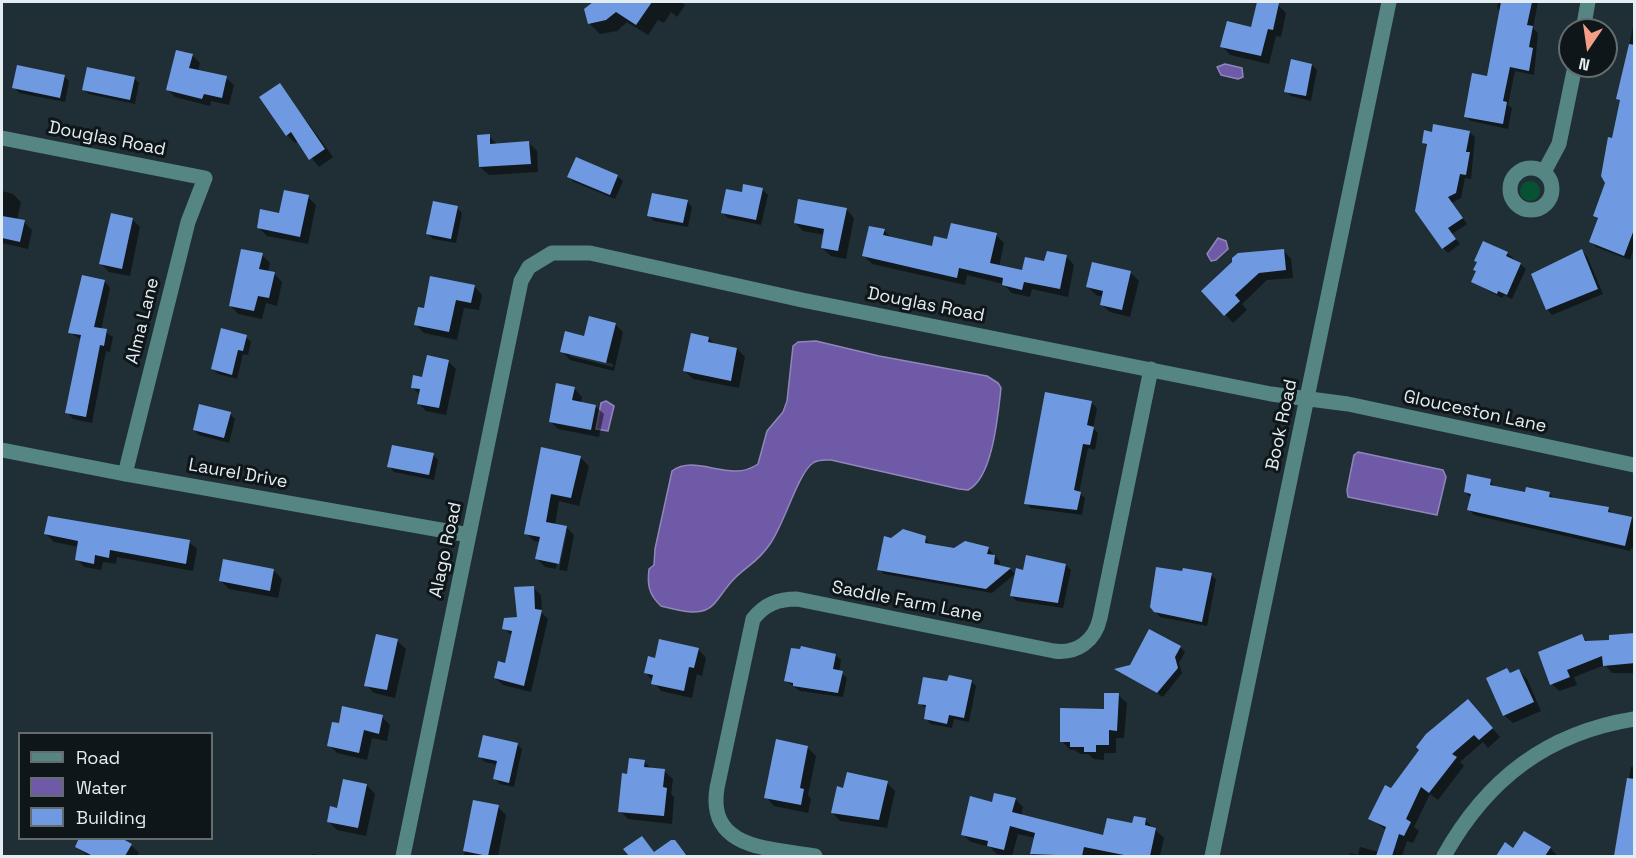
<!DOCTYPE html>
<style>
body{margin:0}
#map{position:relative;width:1636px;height:858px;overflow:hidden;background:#202f35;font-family:"Space Grotesk",sans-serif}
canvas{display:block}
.frame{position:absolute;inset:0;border:3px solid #e4edf1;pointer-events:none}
.legend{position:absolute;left:18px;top:732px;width:195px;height:108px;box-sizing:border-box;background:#0f1619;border:2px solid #646c6f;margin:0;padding:8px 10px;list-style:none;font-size:18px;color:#e4edf1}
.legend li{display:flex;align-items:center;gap:12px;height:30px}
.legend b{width:30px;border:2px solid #646c6f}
.north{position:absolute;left:1558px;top:18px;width:60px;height:60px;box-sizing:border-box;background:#0f1619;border:2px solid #646c6f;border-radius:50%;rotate:193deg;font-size:16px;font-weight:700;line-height:24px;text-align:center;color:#e4edf1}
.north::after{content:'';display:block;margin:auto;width:21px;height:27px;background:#f49e88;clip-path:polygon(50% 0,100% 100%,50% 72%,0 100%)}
</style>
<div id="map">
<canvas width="1636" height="858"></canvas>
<div class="frame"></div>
<ul class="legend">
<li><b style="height:8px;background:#558684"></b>Road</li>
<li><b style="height:16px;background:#6e5aa6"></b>Water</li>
<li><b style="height:16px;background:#6f9ae2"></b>Building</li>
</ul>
<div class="north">N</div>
</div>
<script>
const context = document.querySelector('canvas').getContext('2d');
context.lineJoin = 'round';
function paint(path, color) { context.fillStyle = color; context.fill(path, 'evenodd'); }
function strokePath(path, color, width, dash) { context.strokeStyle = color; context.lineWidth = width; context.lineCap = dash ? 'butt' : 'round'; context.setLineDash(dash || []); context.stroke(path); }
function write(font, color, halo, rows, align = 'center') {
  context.font = font + ' "Space Grotesk",sans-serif'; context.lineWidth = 6; context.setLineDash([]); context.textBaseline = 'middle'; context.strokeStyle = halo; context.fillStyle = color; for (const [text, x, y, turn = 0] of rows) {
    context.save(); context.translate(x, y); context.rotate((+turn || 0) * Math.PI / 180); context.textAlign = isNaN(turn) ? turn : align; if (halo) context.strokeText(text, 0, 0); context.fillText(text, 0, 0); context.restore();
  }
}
const green = new Path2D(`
 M1520 191a10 10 0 1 1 20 0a10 10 0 1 1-20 0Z`);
const water = new Path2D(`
 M1225,64L1242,68L1243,77L1238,79L1221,75L1217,67Z
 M1218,238L1226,241L1228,249L1216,260L1211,261L1207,254Z
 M816,341L879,356L987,376L998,383L1001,388C998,414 993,478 968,490L959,489L831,460C825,460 818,459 813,463C798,473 784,525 770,544C758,562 748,565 734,579C726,587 721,596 714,604C702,618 677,610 661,606C649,595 647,585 649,569L654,565L655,549L672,471C696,453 730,484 758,464L767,431L783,412L787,401L793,346L798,342Z
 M606,401L614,406L608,431L596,429L601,403Z
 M1358,452L1443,470L1446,477L1437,515L1348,497L1347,490L1354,455Z`);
const shadow = new Path2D(`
 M595,2H682L685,5L677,17L671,12L664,23L658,20L648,35L627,22L617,31L600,34L589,23L586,9Z
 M1258,2L1278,5L1286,13L1281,37L1276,36L1269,64L1230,55L1222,46L1252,28Z
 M1498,2H1538L1533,28L1538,33L1534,75L1515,71L1508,105L1512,108L1508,129L1471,121L1465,116L1489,78L1501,12L1497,8Z
 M1634,22V246L1630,260L1596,247L1591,242L1599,220L1594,216L1607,183L1621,102L1618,98Z
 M192,55L200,63L198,71L226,78L234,85L229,105L211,101L210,106L175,97L168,90Z
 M1312,65L1317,70L1311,101L1291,96L1286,91Z
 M64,76L69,81L65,102L19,93L14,87Z
 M134,78L139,83L135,104L89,94L83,89Z
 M280,85L333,157L319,167L298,141L295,143L287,135Z
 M1469,132L1475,137L1471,179L1465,178L1461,198L1452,203L1467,224L1452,234L1460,244L1448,253L1443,248L1428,147L1423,142Z
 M489,136L498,145L529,143L537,151L538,172L489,175L480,167Z
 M617,176L623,181L615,199L574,182L569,177Z
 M762,189L768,195L761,225L728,218L723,213L743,194Z
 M2,191L13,194L21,202L17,220L24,222L32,230L28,249L2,243Z
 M308,197L316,205L308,244L267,236L258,227Z
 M687,201L692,207L688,227L654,221L649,215Z
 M457,208L462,213L456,243L433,239L428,233Z
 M846,209L854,218L846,259L831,256L822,248L825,235L803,231L795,223Z
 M132,219L140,227L130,276L109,272L101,264Z
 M884,230L892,239L933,248L948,241L996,235L1004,243L999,267L1023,272L1066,256L1074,265L1068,297L1032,289L1030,297L1012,293L1003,284L967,275L965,285L872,264L864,256Z
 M1283,250L1291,259L1293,278L1267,280L1242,304L1247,310L1233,323L1203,291Z
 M1582,251L1587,256L1603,294L1552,315L1547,309Z
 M1507,253L1526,269L1512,299L1504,295L1502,298L1472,282Z
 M262,255L270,263L268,272L274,274L282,282L277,306L266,303L262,319L238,314L230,305Z
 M1093,264L1131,273L1139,281L1130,317L1110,312L1101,304L1103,297L1096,295L1088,287Z
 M104,281L110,288L101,330L113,337L110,352L106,351L92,423L73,419L67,412L82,340L69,332Z
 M474,286L482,295L479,310L464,308L457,340L424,333L416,325Z
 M615,324L623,332L614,371L570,360L562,351ZM570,353L613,364V367L570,356Z
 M246,337L251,342L248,355L243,354L237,379L218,374L212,368Z
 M709,338L715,345L737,349L745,357L739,388L693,379L685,371Z
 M448,361L456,369L446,415L426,411L418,403L420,395L412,387Z
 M574,388L582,397L581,403L595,406L604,414L599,437L558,429L550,421Z
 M1091,402L1097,408L1093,428L1098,433L1095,450L1088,448L1079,493L1085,498L1082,515L1031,508L1026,503Z
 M230,414L235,419L229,443L199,435L194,430Z
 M542,448L580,457L589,466L579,506L559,501L555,525L566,527L574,535L567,571L559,570L567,531H564L556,569L545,567L537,559L540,542L534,541L526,533Z
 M433,455L438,460L434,480L394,472L389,466Z
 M1490,481L1495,487L1526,494L1549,493L1554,499L1608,508L1613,515L1634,519V549L1631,548L1630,551L1474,515L1469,510L1471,498L1465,492Z
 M46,534L189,542L197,549L193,571L117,557L116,564L103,562L101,570L84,567L77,559L79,547L54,542Z
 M925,537L930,545L954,550L988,548L1000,562L999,567L1010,569L1015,574L992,593L884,574L879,569Z
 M1066,565L1071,570L1063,608L1017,601L1011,596L1024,572Z
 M274,571L282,579L278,598L229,589L221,581Z
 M1184,573L1211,574L1216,580L1207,626L1160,617L1155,611Z
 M533,588L541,595L542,613L548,619L531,692L503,685L495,678L506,665L512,636L504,628L518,619Z
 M1634,634V673H1612L1605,665L1574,677L1577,685L1559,691L1552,684L1582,636L1589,643L1611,641Z
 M397,641L406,649L395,698L374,693L366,685Z
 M1180,647L1185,652L1179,663L1182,673L1163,697L1117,670Z
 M698,649L706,658L702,676L697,674L692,698L661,691L646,673L656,659Z
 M836,655L841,660L839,672L847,678L843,697L800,691L786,681Z
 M1507,670L1511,674L1519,671L1527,679L1541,711L1513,723L1504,715Z
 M971,681L976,686L969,722L954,719L952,728L931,724L925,718L927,709L919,703L948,683Z
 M1118,695L1127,703L1124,738H1116V753H1104V760L1094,759L1088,754H1080L1075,750H1070L1062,741L1105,710Z
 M1476,710L1500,737L1488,748L1483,742L1460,762L1464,766L1438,800L1430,794L1414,827L1419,831L1413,843L1407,841L1402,856H1349L1350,853L1358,855L1360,847L1379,852L1386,830L1370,818L1391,790Z
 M382,717L390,725L387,741L372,738L367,760L337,753L329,745L340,725Z
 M517,744L522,749L514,787L500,784L495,779L498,765L485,762L480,757Z
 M807,747L816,756L808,795L811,799L808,813L774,806L766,797Z
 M644,761L652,770L664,771L673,779L671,794L674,797L672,824L628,819L620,811L629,776Z
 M1631,767H1634V856H1615Z
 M887,783L895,791L887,828L840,821L832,812L844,789Z
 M367,785L375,794L366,836L337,830L328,821L338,809Z
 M1015,799L1023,807L1021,816L1104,836L1145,820L1164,838L1160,856H1034L1032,854L1035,838L1018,834L1012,856H1008L997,854L990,847L971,842L962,834L993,804Z
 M474,802L498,807L506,815L498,856H464Z
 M642,838L655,853L674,840L688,856H630L625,849Z
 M1505,844L1514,850L1550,848L1558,856H1498Z
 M131,845L139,853L137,856H88L77,847Z
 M312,854L324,856H311Z`);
const building = new Path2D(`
 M593,2H652L636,25L616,12L606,20L588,24L584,9Z
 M1257,2L1279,3L1273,30L1268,29L1261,56L1220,47L1227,21L1251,27Z
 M1501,2H1532L1527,25L1533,26L1529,47L1533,48L1529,71L1510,67L1503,101L1507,102L1503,124L1464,117L1472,73L1487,76Z
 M1629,44L1635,45V227L1624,256L1589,242L1598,218L1593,216L1605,183L1601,176L1608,137L1612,138L1620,100L1616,99Z
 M176,50L193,54L189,68L227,76L222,98L204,94L202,99L166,90Z
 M1291,59L1312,64L1306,96L1284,92Z
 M17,65L65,75L60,98L12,88Z
 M87,67L135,77L130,100L82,90Z
 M280,83L325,149L309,160L291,132L286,136L259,97Z
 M1433,124L1470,131L1466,152H1470L1466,175L1460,174L1456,193L1448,197L1463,218L1448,228L1456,239L1442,249L1415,211L1427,144L1422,143L1424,130L1432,132Z
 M490,134V144L529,141L531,164L479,167L477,135Z
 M576,157L618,175L610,195L567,177Z
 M743,184L763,188L756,220L721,213L726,189L742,192Z
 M284,190L309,195L300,237L257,228L260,209L279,213Z
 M652,193L688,200L683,223L647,216Z
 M798,199L847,208L838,251L821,248L824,229L794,223Z
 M433,201L458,206L451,239L426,234Z
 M111,213L133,218L122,269L99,264Z
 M2,216L25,220L20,242L2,238Z
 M951,223L997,233L990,263L1022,270L1025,257L1044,261L1047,251L1067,255L1060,289L1024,282L1022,290L1002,285L1003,278L959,268L957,278L862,256L869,226L885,229L883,235L932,246L934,236L947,239Z
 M1483,241L1508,252L1506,256L1521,263L1507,295L1498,291L1497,294L1471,282L1476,271L1473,270L1477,262L1474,261Z
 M241,249L263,253L259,269L275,272L269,298L258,296L254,311L229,306Z
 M1284,249L1286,270L1259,273L1235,295L1240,301L1224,316L1201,291L1232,262V258L1238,253Z
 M1582,249L1598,289L1546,310L1531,274Z
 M1092,262L1131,271L1122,310L1100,305L1103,291L1086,287Z
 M82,275L105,280L94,327L107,329L104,346L100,345L86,417L65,413L81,335L68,333Z
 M430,276L475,285L471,303L456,300L449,332L414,325L418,307L424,308Z
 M589,316L616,323L606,363L560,352L565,331L584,336Z
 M221,328L247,335L243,351L238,350L232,375L211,369Z
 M691,333L709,337L708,342L737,348L731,381L683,371Z
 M427,355L449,360L439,408L417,404L420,389L411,388L413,375L422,377Z
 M556,383L575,387L572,400L596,405L591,430L549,422Z
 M1045,392L1092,401L1087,425L1094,427L1090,445L1083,444L1074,490L1081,492L1077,510L1024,504Z
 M199,404L231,412L224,438L193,430Z
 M392,445L434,453L429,475L387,467Z
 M541,447L581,456L571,498L551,494L546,522L567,526L559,564L535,559L540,537L524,534Z
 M1467,474L1491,479L1490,485L1525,492L1526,487L1550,492L1549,497L1609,507L1608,512L1632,517L1625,546L1467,510L1471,494L1464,492Z
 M48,516L190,540L186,564L110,550L109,558L95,555L94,564L75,560L78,541L44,534Z
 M903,529L926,536L925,543L954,548L965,541L989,547L987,554L995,555L994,564L1011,568L986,589L877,570L884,536L891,538Z
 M1026,555L1066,564L1058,603L1010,596L1016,568L1023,570Z
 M223,559L274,569L270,591L219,581Z
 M1156,567L1182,571L1183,568L1212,573L1202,622L1154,612L1150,607Z
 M534,586L535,609L542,610L524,686L494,678L498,661L505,663L512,631L502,629L504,618L517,617L514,587Z
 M1149,629L1181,646L1175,657L1178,668L1157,693L1114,669L1130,665Z
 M1635,633V663L1603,666L1602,656L1567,670L1570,677L1550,685L1538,652L1582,634L1585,641L1609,640V635Z
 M376,634L398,639L387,690L364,686Z
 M659,639L699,648L694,668L689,667L684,691L651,684L653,675L644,673L648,656L655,658Z
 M801,646L836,654L833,669L843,671L838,693L793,686V683L784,681L791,648L800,649Z
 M1507,668L1510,673L1519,669L1534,702L1503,716L1486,678Z
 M949,675L972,680L964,718L949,715L947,724L924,719L926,705L918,704L923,677L947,681Z
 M1104,693H1119L1117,731L1109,730V745H1096V752H1084V747H1070V742H1060V708L1104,709Z
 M1468,699L1493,728L1479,740L1474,735L1452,754L1457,757L1429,793L1421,787L1406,819L1411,822L1404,836L1399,834L1392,856H1376L1386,827L1368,819L1385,785L1391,788L1419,750L1416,747L1426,734Z
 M342,706L383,715L379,734L364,730L359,753L327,746L332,722L339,723Z
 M483,735L518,743L509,783L493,779L497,761L478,757Z
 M776,739L808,746L800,788L804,789L801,805L764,798Z
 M629,758L645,760L644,767L665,769L663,787L667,788L664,816L618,812L622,773L627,774Z
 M847,772L888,781L879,820L831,813L837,786L843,788Z
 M1627,778L1635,779V856H1614Z
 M343,779L367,784L358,828L327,822L330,806L337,808Z
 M994,793L1016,798L1012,812L1103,835L1107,818L1132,823L1134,816L1146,818L1145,825L1156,828L1150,856H1129L1084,847L1082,856L1030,854L1035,833L1010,826L1004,850L987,846L988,841L961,835L970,796L992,802Z
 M473,800L499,805L488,856L463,851Z
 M1524,831L1551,847L1545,856H1496L1505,842L1513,848Z
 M642,836L654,852L671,840H675L687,856H629L623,849Z
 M79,838H121L132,844L125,856H93L75,847Z`);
const minor = new Path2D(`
 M1583,30L1588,2
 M2,138L205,178L188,222L125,474
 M1510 189a21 21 0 1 1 42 0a21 21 0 1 1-42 0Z
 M1544,172L1559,144L1575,66
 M2,450L125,474L469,535
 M403,856L521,281L529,267L552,253H590L802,300L1271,394L1348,404L1634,465
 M815,856C771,848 707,850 717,788L753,619C765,604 778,599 797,599L1054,651C1077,654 1095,641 1100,618L1151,369
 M1212,856L1389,2
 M1444,856C1487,779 1547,733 1634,719`);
const streetNames = [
 ["Douglas Road",107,139,11],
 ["Douglas Road",926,305,11],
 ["Alma Lane",143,321,-76],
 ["Glouceston Lane",1475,412,12],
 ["Book Road",1282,425,-78],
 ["Laurel Drive",238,474,10],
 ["Alago Road",446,550,-78],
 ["Saddle Farm Lane",907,602,11]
];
paint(green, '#085234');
paint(water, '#6e5aa6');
strokePath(water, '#9186bc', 1.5);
paint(shadow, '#0007');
paint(building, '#6f9ae2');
strokePath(minor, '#558684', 15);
write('18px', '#e4edf1', '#0f1619', streetNames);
</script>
